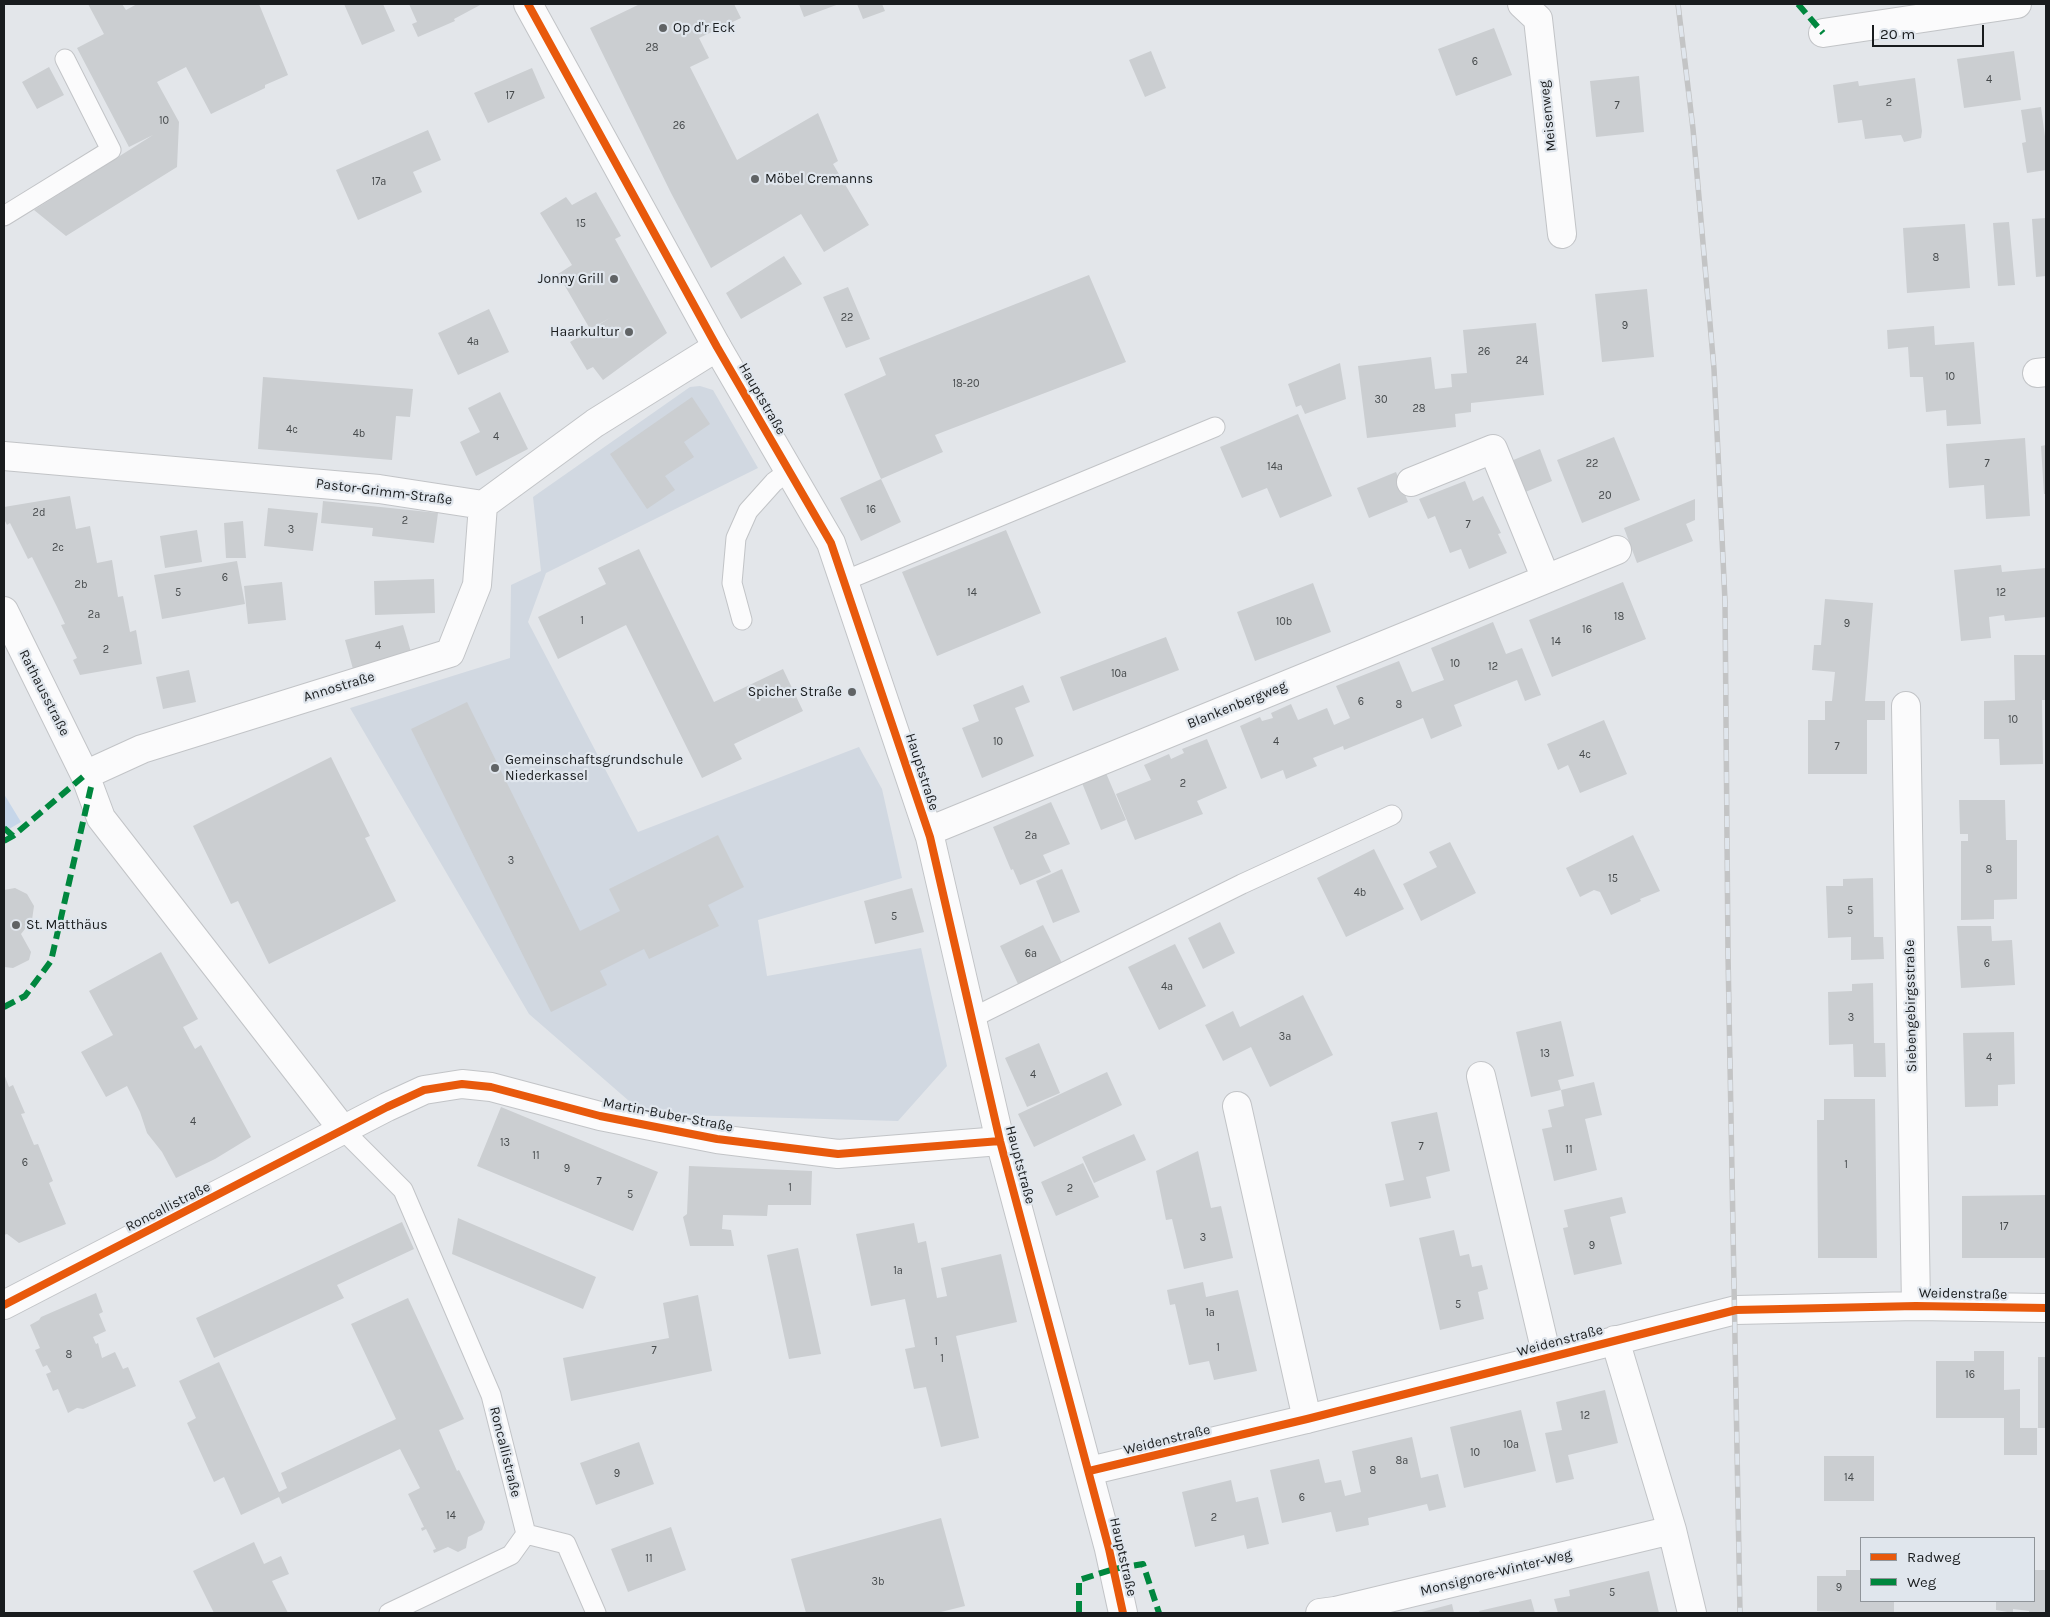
<!DOCTYPE html>
<meta charset="utf-8">
<style>
body{margin:0}
#map{position:relative;width:2050px;height:1617px;overflow:hidden;background:#e3e6ea;font-family:Karla,sans-serif}
canvas{display:block}
.frame{position:absolute;inset:0;border:5px solid #191c1e;pointer-events:none}
.legend{position:absolute;left:1860px;top:1537px;width:175px;height:65px;box-sizing:border-box;background:#e0e6ed;border:1px solid #90959a;margin:0;padding:6px 9px;list-style:none;font-size:15px;color:#191c1e}
.legend li{display:flex;align-items:center;gap:10px;height:25px}
.legend b{width:25px;border:1px solid #90959a}
.scale{position:absolute;left:1872px;top:25px;width:112px;height:22px;box-sizing:border-box;border:2px solid #191c1e;border-top:0;padding-left:6px;font-size:15px;line-height:18px;white-space:nowrap;color:#191c1e;-webkit-text-stroke:4px #e0e6ed;paint-order:stroke}
</style>
<div id="map">
<canvas width="2050" height="1617"></canvas>
<div class="frame"></div>
<ul class="legend">
<li><b style="height:6px;background:#e8590c"></b>Radweg</li>
<li><b style="height:6px;background:#00873e"></b>Weg</li>
</ul>
<div class="scale">20 m</div>
</div>
<script>
const context = document.querySelector('canvas').getContext('2d');
context.lineJoin = 'round';
function paint(path, color) { context.fillStyle = color; context.fill(path, 'evenodd'); }
function strokePath(path, color, width, dash) { context.strokeStyle = color; context.lineWidth = width; context.lineCap = dash ? 'butt' : 'round'; context.setLineDash(dash || []); context.stroke(path); }
function write(font, color, halo, rows, align = 'center') {
  context.font = font + ' Karla,sans-serif'; context.lineWidth = 4.5; context.setLineDash([]); context.textBaseline = 'middle'; context.strokeStyle = halo; context.fillStyle = color; for (const [text, x, y, turn = 0] of rows) {
    context.save(); context.translate(x, y); context.rotate((+turn || 0) * Math.PI / 180); context.textAlign = isNaN(turn) ? turn : align; if (halo) context.strokeText(text, 0, 0); context.fillText(text, 0, 0); context.restore();
  }
}
const built = new Path2D(`
 M700,386L713,390L758,468L546,573L528,622L638,832L859,747L882,789L902,878L758,920L767,976L921,948L947,1066L898,1121L644,1114L529,1014L350,708L510,658L511,585L541,571L533,497L690,387Z`);
const green = new Path2D(`
 M4,794L21,822L4,832Z`);
const building = new Path2D(`
 M88,4H122L126,10L137,4H259L288,75L265,85V88L211,114L186,67L157,82L179,122L177,167L66,236L34,210L153,135L129,147L77,48L104,34Z
 M344,4H383L395,31L362,45Z
 M409,4H482L454,19L455,21L418,37L412,24L417,22Z
 M640,4H734L741,18L699,38L709,58L690,67L737,160L818,113L838,161L833,164L869,225L824,252L801,214L711,268L671,193L590,28Z
 M799,4H839L804,17Z
 M857,4H882L885,11L863,19Z
 M1494,28L1512,75L1456,96L1438,49Z
 M1151,51L1166,88L1145,97L1129,60Z
 M2014,51L2021,100L1964,108L1957,59Z
 M49,67L64,95L37,109L22,82Z
 M532,68L545,98L488,123L474,93Z
 M1639,76L1644,132L1596,137L1590,81Z
 M1915,78L1922,131L1921,138L1904,142L1901,135L1865,139L1862,120L1838,123L1833,85L1858,81L1859,86Z
 M2041,107L2046,144V170L2027,173L2022,143L2026,142L2021,110Z
 M428,130L441,160L413,172L422,192L358,220L336,170Z
 M596,192L621,236L615,239L667,333L603,380L593,367L587,370L570,342L610,318L590,329L558,274L572,265L540,213L566,197L572,205Z
 M2046,218V276L2036,277L2032,219Z
 M2009,222L2015,285L1998,286L1993,223Z
 M1965,224L1970,288L1907,293L1903,228Z
 M784,256L802,284L741,319L726,293Z
 M1089,275L1126,362L935,435L943,452L881,479L844,394L886,375L879,358Z
 M848,287L870,339L846,348L823,297Z
 M1647,289L1654,357L1602,362L1595,294Z
 M489,309L509,352L458,375L438,333Z
 M1536,323L1544,395L1471,403V412L1455,414L1456,427L1367,438L1358,366L1431,357L1435,389L1452,387L1451,374L1467,373L1463,330Z
 M1934,326L1935,345L1974,342L1981,424L1947,426L1946,410L1926,412L1923,377H1910L1908,347L1888,349L1887,330Z
 M1340,363L1346,399L1305,414L1301,405L1296,407L1288,384Z
 M263,377L413,389L410,417L396,416L392,460L258,449Z
 M500,392L528,449L476,476L460,442L480,432L468,408Z
 M692,397L710,424L684,442L694,457L665,476L675,490L647,509L610,454Z
 M1298,414L1332,496L1280,518L1267,488L1242,498L1220,447Z
 M1614,437L1640,500L1582,523L1557,460Z
 M2025,438L2030,516L1986,519L1984,485L1949,488L1946,444Z
 M2046,445V494H2044L2041,446Z
 M1540,449L1552,481L1523,493L1511,461Z
 M1396,472L1408,502L1369,518L1357,488Z
 M881,479L901,522L861,541L840,498Z
 M1465,481L1473,501L1483,496L1501,533L1498,534L1507,553L1469,569L1461,549L1450,553L1435,516L1428,519L1419,499Z
 M70,496L76,529L90,526L97,563L112,560L118,597L123,596L130,632L136,630L142,664L80,675L73,660L77,658L61,625L65,624L57,607L32,557L28,559L10,523L7,525L4,519V507Z
 M1695,499V520L1686,524L1693,541L1637,563L1624,528Z
 M323,501L438,513L434,543L372,536L373,528L321,523Z
 M268,508L318,513L313,551L264,546Z
 M243,521L246,558H226L224,523Z
 M197,530L202,562L165,568L160,536Z
 M1006,530L1041,613L937,656L902,572Z
 M639,549L714,702L783,669L803,711L734,744L742,759L702,778L626,625L558,659L538,617L606,584L598,568Z
 M237,561L245,604L162,619L154,575Z
 M2001,565L2002,572L2046,568V617L2005,621L2004,615L1989,617L1991,638L1961,641L1954,570Z
 M434,579L435,613L375,615L374,581Z
 M282,582L286,620L248,624L244,586Z
 M1623,582L1646,639L1552,677L1529,620Z
 M1313,583L1331,632L1255,661L1237,612Z
 M1825,599L1873,603L1865,701H1885V720H1867V774H1808V720H1825V701H1832L1835,672L1812,670L1814,645H1821Z
 M1493,622L1506,654L1522,648L1541,695L1525,701L1517,680L1454,705L1462,726L1431,739L1423,718L1344,750L1343,746L1313,758L1317,766L1286,779L1283,770L1261,779L1240,726L1260,717L1262,721L1273,718L1271,713L1291,704L1298,720L1327,708L1334,725L1350,718L1336,686L1399,661L1412,692L1444,680L1431,648Z
 M403,625L411,652L353,669L345,640Z
 M1166,637L1179,670L1073,711L1060,677Z
 M2014,655H2046V700H2042L2043,764L2000,765L1999,739H1984V701L2015,700Z
 M189,670L196,702L163,709L156,677Z
 M1023,685L1030,702L1015,708L1034,756L982,778L962,728L979,721L973,705Z
 M467,702L580,931L620,911L609,889L718,835L744,887L708,905L719,926L649,959L644,949L600,971L607,985L551,1012L411,729Z
 M1604,720L1627,774L1580,793L1568,765L1558,770L1547,744Z
 M1207,739L1227,788L1197,801L1203,814L1135,840L1116,794L1151,780L1144,765L1169,754L1171,759L1184,753L1182,749Z
 M331,757L370,836L365,838L396,901L269,964L238,901L231,904L193,826Z
 M1106,773L1126,820L1101,830L1082,783Z
 M1959,800H2005L2006,840H2017V899L1994,900V919L1961,920V841H1968V834H1960Z
 M1051,802L1070,844L1043,855L1051,872L1020,885L1013,869L1011,870L993,827Z
 M1633,835L1660,891L1640,899L1641,901L1611,915L1600,892L1594,890L1580,897L1566,868Z
 M1450,842L1476,893L1421,921L1403,884L1437,867L1429,852Z
 M1374,849L1404,909L1346,937L1317,878Z
 M1062,869L1080,912L1053,923L1036,881Z
 M1873,878L1874,937H1883L1884,959L1851,960V937L1828,938L1826,886H1843V879Z
 M15,888L27,894L34,906L32,920L21,934L31,952L29,960L13,968L4,967V890Z
 M912,888L924,932L875,944L864,901Z
 M1220,922L1235,953L1203,969L1188,938Z
 M1043,925L1062,963L1018,984L1000,946Z
 M1957,926H1991L1992,941L2012,940L2015,985L1961,988Z
 M1175,944L1206,1006L1159,1030L1128,967Z
 M161,952L198,1019L183,1027L195,1049L201,1045L251,1137L215,1159L176,1178L162,1152L147,1133L140,1112L127,1086L106,1097L81,1052L113,1035L89,991Z
 M1873,983L1874,1043H1885L1886,1077H1854L1853,1044L1829,1045L1828,992L1852,991V984Z
 M1303,995L1333,1055L1270,1087L1251,1047L1223,1061L1205,1025L1233,1011L1240,1027Z
 M1561,1021L1574,1076L1558,1080L1561,1090L1531,1097L1516,1032Z
 M2014,1032L2015,1084L1998,1085V1106L1965,1107L1963,1033Z
 M1039,1043L1060,1093L1027,1107L1005,1058Z
 M1107,1072L1122,1105L1034,1147L1018,1114Z
 M4,1074L9,1087L13,1085L25,1113L21,1114L34,1145L38,1144L53,1181L49,1183L66,1224L19,1243L7,1234L4,1235Z
 M1594,1082L1602,1115L1585,1119L1597,1170L1554,1181L1542,1129L1552,1127L1548,1110L1564,1106L1561,1090Z
 M1824,1099H1875L1877,1258H1818L1817,1120H1824Z
 M501,1107L658,1172L633,1231L477,1166Z
 M1437,1112L1450,1171L1426,1177L1431,1198L1390,1207L1385,1184L1404,1180L1391,1122Z
 M1134,1134L1146,1160L1094,1183L1082,1157Z
 M1198,1151L1211,1208L1221,1206L1233,1258L1184,1269L1172,1219L1166,1220L1156,1171Z
 M1083,1163L1099,1197L1056,1216L1041,1182Z
 M689,1166L812,1171L811,1205H768L767,1216L723,1215L722,1229L731,1230L734,1246H690L683,1217L687,1214Z
 M2046,1195V1258H1962V1196Z
 M1622,1197L1626,1213L1610,1217L1622,1264L1574,1275L1563,1228L1568,1227L1564,1210Z
 M458,1218L596,1277L583,1309L452,1254Z
 M402,1222L414,1249L337,1285L344,1298L214,1358L196,1318Z
 M914,1223L918,1243L926,1241L937,1298L947,1296L941,1268L1001,1254L1017,1322L956,1336L979,1438L941,1447L926,1387L914,1389L905,1349L915,1347L905,1299L871,1306L856,1234Z
 M1454,1230L1460,1256L1469,1254L1472,1267L1482,1265L1488,1289L1478,1292L1484,1319L1440,1330L1419,1238Z
 M798,1248L821,1354L789,1359L767,1255Z
 M1203,1282L1206,1297L1238,1290L1257,1371L1214,1380L1209,1361L1189,1365L1175,1304L1170,1305L1167,1290Z
 M96,1293L103,1312L99,1314L106,1331L93,1337L96,1344L98,1343L102,1358L115,1352L123,1369L128,1367L136,1386L83,1409L77,1408L68,1413L58,1389L53,1391L46,1374L51,1372L47,1365L43,1367L35,1350L40,1348L30,1325L39,1320L41,1317Z
 M698,1295L712,1371L571,1401L563,1358L669,1338L663,1303Z
 M408,1298L464,1419L439,1430L457,1471L459,1470L485,1522L482,1530L468,1537L466,1548L458,1552L448,1547L434,1553L433,1550L436,1549L426,1529L422,1531L421,1528L424,1527L408,1494L420,1488L400,1449L282,1504L279,1497L241,1515L224,1477L214,1482L187,1423L196,1418L179,1381L219,1362L279,1492L287,1488L281,1473L396,1419L351,1324Z
 M1974,1351H2004V1390L2020,1389V1428H2037V1455H2004V1418H1936V1361H1974Z
 M2038,1357H2046V1428H2038Z
 M1605,1390L1618,1443L1568,1455L1574,1479L1556,1483L1545,1433L1562,1430L1556,1402Z
 M1521,1410L1536,1471L1464,1488L1450,1427Z
 M1412,1437L1421,1478L1438,1474L1446,1507L1429,1511L1427,1504L1398,1511L1368,1518L1369,1525L1336,1532L1331,1512L1282,1523L1270,1470L1319,1459L1325,1483L1341,1480L1345,1496L1361,1492L1352,1451Z
 M639,1442L654,1484L596,1505L580,1463Z
 M1824,1456H1874V1501H1824Z
 M1231,1480L1236,1502L1258,1497L1269,1544L1247,1549L1244,1535L1195,1547L1182,1492Z
 M941,1518L965,1606L937,1613H806L791,1559Z
 M671,1527L686,1570L628,1592L611,1549Z
 M254,1542L264,1564L281,1556L289,1574L272,1581L288,1613H214L193,1571Z
 M1846,1570H1861V1601H1894V1613L1817,1611V1576H1846Z
 M2034,1570H2046V1613H2029V1611L2013,1609V1613L1996,1610V1601H2034Z
 M1649,1571L1659,1613H1558L1554,1599L1570,1596L1569,1590Z
 M1531,1599L1535,1613H1480L1479,1611Z
 M1452,1604L1454,1613H1418Z`);
const service = new Path2D(`
 M4,216L111,150L65,59
 M844,581L1215,427
 M742,620L732,583L736,538L748,511L774,482L789,471
 M972,1018L1242,884L1392,815
 M344,1131L403,1190L491,1395L526,1534L511,1555L389,1613
 M526,1534L566,1544L596,1613`);
const minor = new Path2D(`
 M1522,4L1538,19L1562,234
 M1823,33L2017,4
 M2037,373L2046,372
 M4,456L379,489L483,505L595,423L717,347
 M1411,482L1493,449L1546,579
 M4,611L85,775L101,818L344,1131
 M1906,706L1916,1306
 M85,775L142,749L450,653L477,585L483,505
 M929,831L1617,550
 M1481,1076L1547,1357
 M1237,1106L1307,1419
 M4,1305L387,1107L424,1090L462,1084L491,1087L600,1116L717,1139L838,1154L1000,1141
 M1615,1340L1672,1530L1692,1613
 M1089,1471L1307,1419L1736,1310L1916,1306L2046,1308
 M1320,1613L1335,1611L1672,1530`);
const tertiary = new Path2D(`
 M528,4L717,347L831,543L930,837L1000,1141L1109,1549L1123,1613`);
const rail = new Path2D(`
 M1678,4L1693,129L1714,369L1725,601L1728,954L1740,1613`);
const quiet = new Path2D(`
 M1798,4L1823,33
 M4,828L13,836
 M4,841L13,836L85,775
 M4,1007L25,996L51,961L91,787
 M1079,1613V1580L1114,1569L1143,1564L1159,1613`);
const cycleway = new Path2D(`
 M528,4L717,347L831,543L930,837L1000,1141L1109,1549L1123,1613
 M4,1305L387,1107L424,1090L462,1084L491,1087L600,1116L717,1139L838,1154L1000,1141
 M1089,1471L1307,1419L1736,1310L1916,1306L2046,1308`);
const markers = [
 [663,28,5,"#606365"],
 [755,179,5,"#606365"],
 [614,279,5,"#606365"],
 [629,332,5,"#606365"],
 [852,692,5,"#606365"],
 [495,768,5,"#606365"],
 [16,925,5,"#606365"]
];
const numberNames = [
 ["28",652,48],
 ["6",1475,62],
 ["4",1989,80],
 ["17",510,96],
 ["2",1889,103],
 ["7",1617,106],
 ["10",164,121],
 ["26",679,126],
 ["17a",379,182],
 ["15",581,224],
 ["8",1936,258],
 ["22",847,318],
 ["9",1625,326],
 ["4a",473,342],
 ["26",1484,352],
 ["24",1522,361],
 ["10",1950,377],
 ["18-20",966,384],
 ["30",1381,400],
 ["28",1419,409],
 ["4c",292,430],
 ["4b",359,434],
 ["4",496,437],
 ["22",1592,464],
 ["7",1987,464],
 ["14a",1275,467],
 ["20",1605,496],
 ["16",871,510],
 ["2d",39,513],
 ["2",405,521],
 ["7",1468,525],
 ["3",291,530],
 ["2c",58,548],
 ["6",225,578],
 ["2b",81,585],
 ["5",178,593],
 ["14",972,593],
 ["12",2001,593],
 ["2a",94,615],
 ["18",1619,617],
 ["1",582,621],
 ["10b",1284,622],
 ["9",1847,624],
 ["16",1587,630],
 ["14",1556,642],
 ["4",378,646],
 ["2",106,650],
 ["10",1455,664],
 ["12",1493,667],
 ["10a",1119,674],
 ["6",1361,702],
 ["8",1399,705],
 ["10",2013,720],
 ["10",998,742],
 ["4",1276,742],
 ["7",1837,747],
 ["4c",1585,755],
 ["2",1183,784],
 ["2a",1031,836],
 ["3",511,861],
 ["8",1989,870],
 ["15",1613,879],
 ["4b",1360,893],
 ["5",1850,911],
 ["5",894,917],
 ["6a",1031,954],
 ["6",1987,964],
 ["4a",1167,987],
 ["3",1851,1018],
 ["3a",1285,1037],
 ["13",1545,1054],
 ["4",1989,1058],
 ["4",1033,1075],
 ["4",193,1122],
 ["13",505,1143],
 ["7",1421,1147],
 ["11",1569,1150],
 ["11",536,1156],
 ["6",25,1163],
 ["1",1846,1165],
 ["9",567,1169],
 ["7",599,1182],
 ["1",790,1188],
 ["2",1070,1189],
 ["5",630,1195],
 ["17",2004,1227],
 ["3",1203,1238],
 ["9",1592,1246],
 ["1a",898,1271],
 ["5",1458,1305],
 ["1a",1210,1313],
 ["1",936,1342],
 ["1",1218,1348],
 ["7",654,1351],
 ["8",69,1355],
 ["1",942,1359],
 ["16",1970,1375],
 ["12",1585,1416],
 ["10a",1511,1445],
 ["10",1475,1453],
 ["8a",1402,1461],
 ["8",1373,1471],
 ["9",617,1474],
 ["14",1849,1478],
 ["6",1302,1498],
 ["14",451,1516],
 ["2",1214,1518],
 ["11",649,1559],
 ["3b",878,1582],
 ["9",1839,1588],
 ["5",1612,1593]
];
const poiNames = [
 ["Op d'r Eck",673,28],
 ["Möbel Cremanns",765,179],
 ["Jonny Grill",604,279,"right"],
 ["Haarkultur",619,332,"right"],
 ["Spicher Straße",842,692,"right"],
 ["Gemeinschaftsgrundschule",505,760],
 ["Niederkassel",505,776],
 ["St. Matthäus",26,925]
];
const streetNames = [
 ["Meisenweg",1548,116,-96],
 ["Hauptstraße",762,399,60],
 ["Pastor-Grimm-Straße",384,492,7],
 ["Annostraße",339,687,-17],
 ["Rathausstraße",44,693,63],
 ["Blankenbergweg",1237,705,-22],
 ["Hauptstraße",922,772,72],
 ["Siebengebirgsstraße",1911,1006,-91],
 ["Martin-Buber-Straße",668,1115,11],
 ["Hauptstraße",1020,1165,75],
 ["Roncallistraße",168,1207,-27],
 ["Weidenstraße",1963,1294,1],
 ["Weidenstraße",1560,1341,-15],
 ["Weidenstraße",1167,1440,-14],
 ["Roncallistraße",505,1452,76],
 ["Hauptstraße",1123,1557,77],
 ["Monsignore-Winter-Weg",1496,1573,-14]
];
paint(built, '#d1d8e1');
paint(green, '#c6d6e9');
paint(building, '#cbced1');
strokePath(service, '#c2c4c7', 21);
strokePath(minor, '#c2c4c7', 30);
strokePath(tertiary, '#c2c4c7', 30);
strokePath(service, '#fbfbfc', 19);
strokePath(minor, '#fbfbfc', 28);
strokePath(tertiary, '#fbfbfc', 28);
strokePath(rail, '#c3c4c5', 5.5);
strokePath(rail, '#e0e6ed', 4, [11]);
strokePath(quiet, '#00873e', 6, [12, 6]);
strokePath(cycleway, '#e8590c', 8);
for (const [x, y, r, color] of markers) { const dot = new Path2D(); dot.arc(x, y, r, 0, 2 * Math.PI); context.fillStyle = color; context.fill(dot); strokePath(dot, '#e0e6ed', 2); }
write('11px', '#464a4c', null, numberNames);
write('14px', '#191c1e', '#e0e6ed', poiNames, 'left');
write('14px', '#191c1e', '#e0e6ed', streetNames);
</script>
